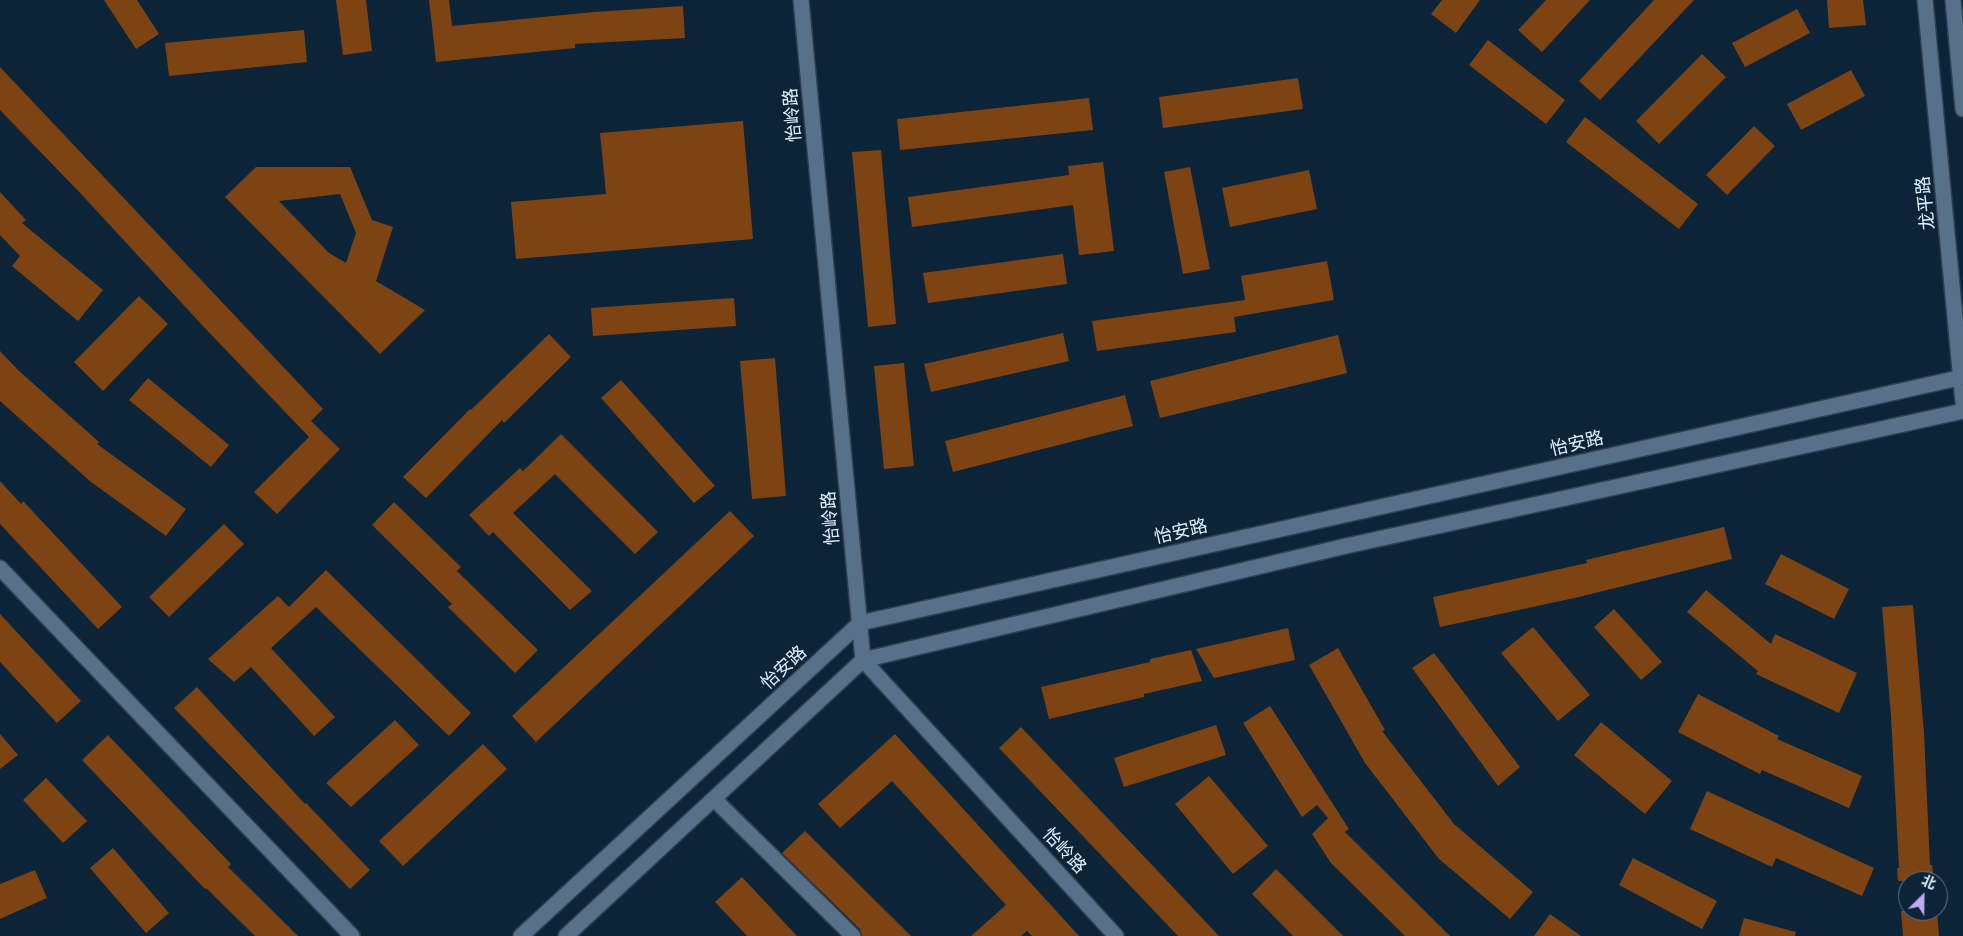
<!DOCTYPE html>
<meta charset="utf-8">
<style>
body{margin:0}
#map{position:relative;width:1963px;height:936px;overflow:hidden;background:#0c2438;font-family:Figtree,"Noto Sans SC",sans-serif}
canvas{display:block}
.north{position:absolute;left:1898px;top:871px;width:50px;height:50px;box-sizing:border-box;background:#0c2438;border:1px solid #617687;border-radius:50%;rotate:23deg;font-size:14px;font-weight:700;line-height:20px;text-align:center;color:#e1f0fe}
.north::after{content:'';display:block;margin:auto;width:18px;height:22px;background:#bea9f4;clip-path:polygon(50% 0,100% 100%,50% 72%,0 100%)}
</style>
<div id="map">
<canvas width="1963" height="936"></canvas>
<div class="north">北</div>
</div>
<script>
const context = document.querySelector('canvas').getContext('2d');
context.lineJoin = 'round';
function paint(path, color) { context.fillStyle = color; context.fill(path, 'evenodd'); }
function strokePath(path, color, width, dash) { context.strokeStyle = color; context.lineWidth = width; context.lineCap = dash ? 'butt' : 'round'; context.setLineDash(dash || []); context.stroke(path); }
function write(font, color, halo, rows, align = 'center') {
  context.font = font + ' Figtree,"Noto Sans SC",sans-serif'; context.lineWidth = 4; context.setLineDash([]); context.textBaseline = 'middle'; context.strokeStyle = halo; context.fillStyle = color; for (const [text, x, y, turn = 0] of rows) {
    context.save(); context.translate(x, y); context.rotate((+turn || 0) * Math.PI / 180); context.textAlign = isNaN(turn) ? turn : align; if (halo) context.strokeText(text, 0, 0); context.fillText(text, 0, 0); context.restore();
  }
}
const building = new Path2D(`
 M104,0H137L159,34L136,49Z
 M336,0H366L372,51L343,55Z
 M429,0H449L452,26L594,12L683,6L685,38L575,44V48L436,62Z
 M1442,0H1480L1456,33L1431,14Z
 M1546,0H1590L1542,52L1518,30Z
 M1654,0H1694L1600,100L1579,81Z
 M1827,0H1863L1866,25L1829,28Z
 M1797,9L1810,33L1745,67L1732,43Z
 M304,30L307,62L169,76L165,43Z
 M1488,40L1565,100L1546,124L1469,65Z
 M1702,54L1726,77L1659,144L1636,121Z
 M0,67L323,409L311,421L340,449L277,514L254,492L309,437L202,325L83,196L0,110Z
 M1851,70L1865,96L1801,130L1787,104Z
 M1298,78L1303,109L1163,128L1159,97Z
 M1089,98L1093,130L900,150L897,119Z
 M1585,117L1698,204L1679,229L1566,142Z
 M743,121L753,239L516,259L511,202L606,194L600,133Z
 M1754,126L1775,146L1727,195L1706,175Z
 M881,150L896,324L868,327L852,152Z
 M1103,162L1114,251L1079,255L1073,205L912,227L908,197L1069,175L1068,166Z
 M256,167H350L372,220L393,227L376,281L425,310L380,354L225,197ZM340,194L356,233L346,263L329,253L279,201Z
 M1190,167L1210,269L1183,274L1164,172Z
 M1309,170L1317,209L1230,227L1222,188Z
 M0,192L26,220L22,223L103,290L78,321L12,266L20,256L0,235Z
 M1063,254L1067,284L928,303L923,273Z
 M1327,261L1334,300L1234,317L1236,332L1097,351L1092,321L1245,300L1241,276Z
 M139,296L168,324L103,391L74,362Z
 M734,298L736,326L593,336L591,308Z
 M1063,333L1069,361L931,392L924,364Z
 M549,334L571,357L504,423L502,420L426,498L403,477L470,409L471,410Z
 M1338,335L1347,373L1160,418L1150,381Z
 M0,351L18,370L99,442L97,444L186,509L166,536L91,482L0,401Z
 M775,358L786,496L752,499L740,361Z
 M904,363L914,466L884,469L874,366Z
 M148,378L229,445L211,467L129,400Z
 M621,380L715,486L694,503L601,398Z
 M1125,395L1133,426L953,472L945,441Z
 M561,434L658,532L635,554L555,474L513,513L592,591L570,610L493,532L489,536L469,515L520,468L523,471Z
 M0,481L21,504L23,501L122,607L98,629L0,524Z
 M394,502L461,567L457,571L538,650L515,673L448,607L452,604L372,525Z
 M730,511L754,536L536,742L512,716Z
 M224,524L244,544L169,617L149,597Z
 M1724,527L1732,559L1579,597L1440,627L1433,597L1587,563L1586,560Z
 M1781,554L1849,589L1834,619L1765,584Z
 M326,570L471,713L449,736L316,607L271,648L335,717L314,736L251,667L234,682L208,659L278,596L289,607Z
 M1706,590L1771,644L1775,634L1857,673L1839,713L1756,674L1758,671L1687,612Z
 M1913,605L1924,733L1930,865H1932L1934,881H1898L1897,868H1899L1891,716L1882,607Z
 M1614,609L1662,662L1641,680L1594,627Z
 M0,614L81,701L57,723L0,662Z
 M1533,627L1590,695L1558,721L1501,653Z
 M1288,628L1295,660L1214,678L1196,649Z
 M1338,648L1385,730L1382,731L1454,824L1533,892L1510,919L1439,859L1365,763L1309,665Z
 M1191,650L1202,681L1144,694V697L1049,719L1041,687L1150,662V659Z
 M1434,653L1520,767L1498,786L1412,668Z
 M197,687L305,804L306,803L370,870L350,889L174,708Z
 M1698,694L1779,736L1777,739L1862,776L1849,808L1762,770L1760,774L1678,732Z
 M1270,706L1349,829L1345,832L1450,936H1405L1331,863L1312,834L1328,818L1317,805L1302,817L1243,723Z
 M395,720L419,745L351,807L326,783Z
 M1601,722L1672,781L1645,814L1574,755Z
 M1216,725L1226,755L1124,787L1114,758Z
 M1021,727L1153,866L1219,936H1178L999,748Z
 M0,734L18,755L0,769Z
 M895,734L1079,936H1032L1027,931L1021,936H971L1006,905L892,781L840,828L818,804Z
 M108,735L231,864L228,867L298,936H255L206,888L205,889L82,760Z
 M483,744L507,769L403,866L379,841Z
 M1209,776L1268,846L1233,874L1175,804Z
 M46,778L87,821L63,843L23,800Z
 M1707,791L1874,868L1862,896L1776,858L1772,867L1690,829Z
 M805,831L911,936H862L860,929L782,853Z
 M113,848L169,913L146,933L90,868Z
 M1633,858L1717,901L1702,929L1619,885Z
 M1276,869L1343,936H1293L1252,894Z
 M35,870L47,898L0,919V884Z
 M742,877L797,936H747L715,902Z
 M1901,911H1937L1939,936H1903Z
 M1550,914L1581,936H1534Z
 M1744,918L1796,932L1795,936H1739Z`);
const minor = new Path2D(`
 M801,0L863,660L1116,936
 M1925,0L1963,402
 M1953,0L1963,109
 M0,568L352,936
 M714,799L853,936
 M521,936L860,623L1963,377
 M566,936L863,660L1346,546L1963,411`);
const streetNames = [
 ["怡岭路",793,115,-95],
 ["龙平路",1926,203,-96],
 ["怡安路",1577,444,-13],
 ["怡岭路",831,518,-95],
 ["怡安路",1181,532,-13],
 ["怡安路",784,668,-43],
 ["怡岭路",1064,851,47]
];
paint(building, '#7e4312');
strokePath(minor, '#323e50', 18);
strokePath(minor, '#567189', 15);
write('18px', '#e1f0fe', '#0c2438', streetNames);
</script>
